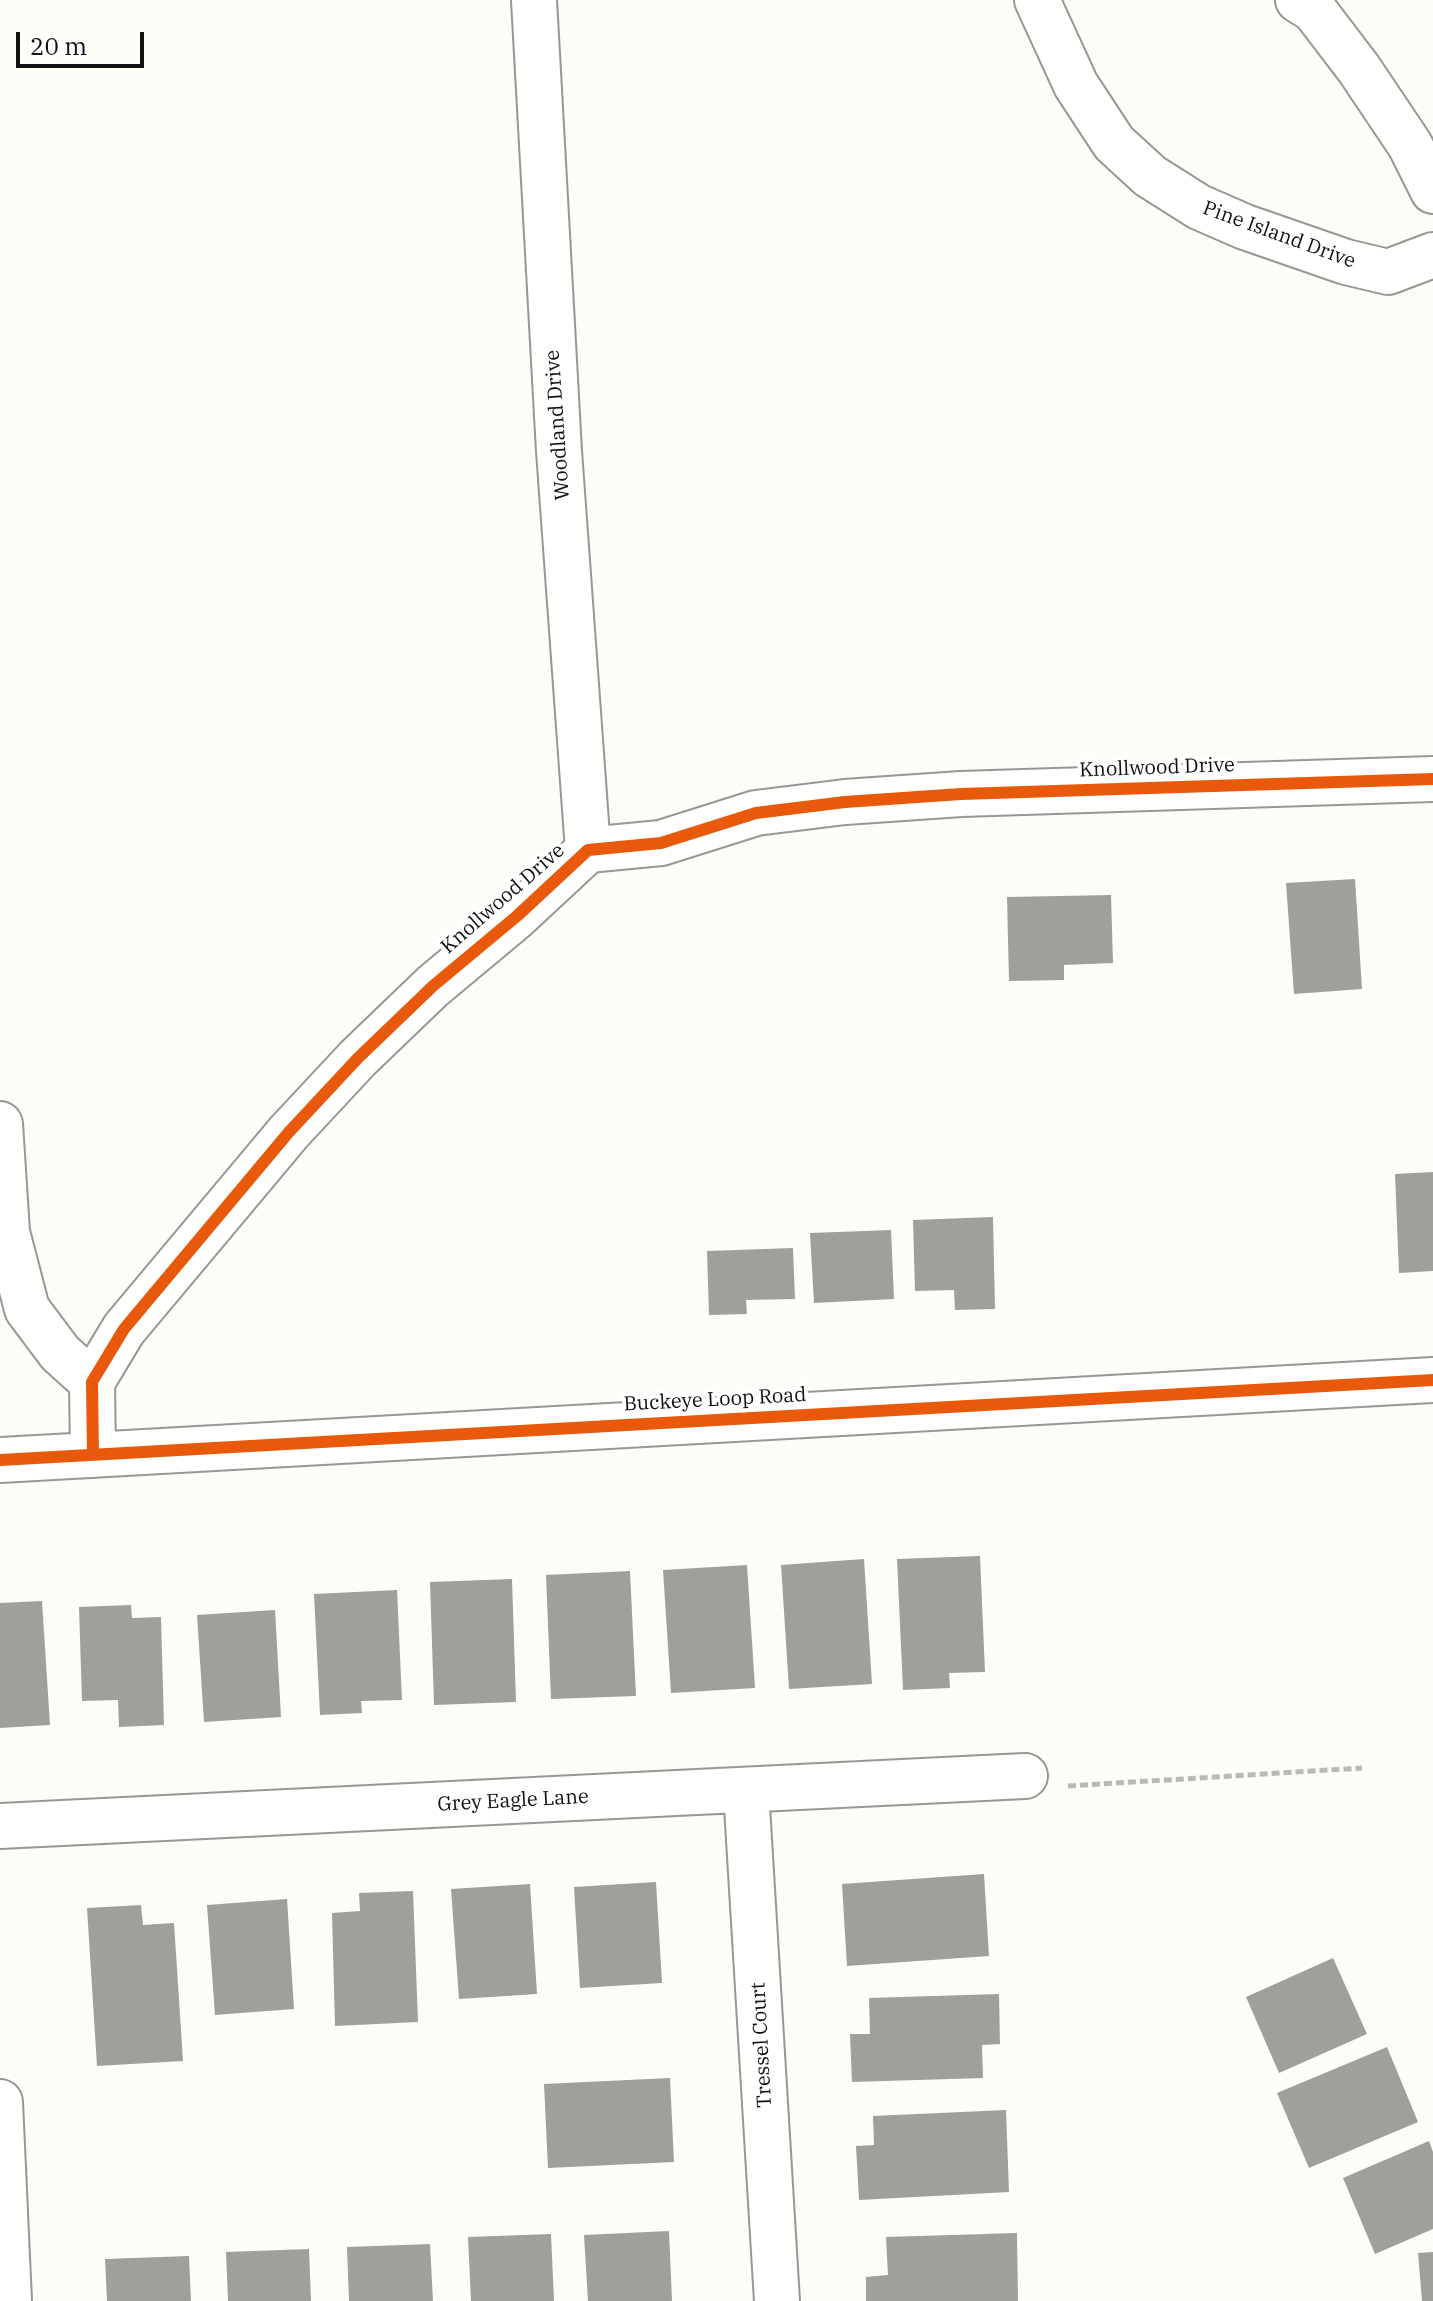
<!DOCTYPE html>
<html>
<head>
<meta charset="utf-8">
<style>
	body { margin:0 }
	#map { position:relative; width:1433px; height:2301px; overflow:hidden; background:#fdfcf7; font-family:"IBM Plex Serif",serif }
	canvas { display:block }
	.scale { position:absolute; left:16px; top:32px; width:128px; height:36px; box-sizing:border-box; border:4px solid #111; border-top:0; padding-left:10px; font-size:24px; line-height:28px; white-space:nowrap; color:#111; -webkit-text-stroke:6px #fff; paint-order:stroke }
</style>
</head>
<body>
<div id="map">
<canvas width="1433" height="2301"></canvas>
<div class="scale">20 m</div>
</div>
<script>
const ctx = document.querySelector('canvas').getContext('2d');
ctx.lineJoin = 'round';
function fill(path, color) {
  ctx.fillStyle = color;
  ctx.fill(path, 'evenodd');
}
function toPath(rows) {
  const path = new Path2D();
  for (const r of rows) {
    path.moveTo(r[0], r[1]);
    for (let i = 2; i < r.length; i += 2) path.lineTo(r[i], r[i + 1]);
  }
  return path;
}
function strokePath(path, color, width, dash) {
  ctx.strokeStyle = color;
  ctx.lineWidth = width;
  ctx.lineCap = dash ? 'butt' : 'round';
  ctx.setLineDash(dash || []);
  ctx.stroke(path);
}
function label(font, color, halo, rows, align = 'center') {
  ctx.font = font + ' "IBM Plex Serif",serif';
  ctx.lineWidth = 8;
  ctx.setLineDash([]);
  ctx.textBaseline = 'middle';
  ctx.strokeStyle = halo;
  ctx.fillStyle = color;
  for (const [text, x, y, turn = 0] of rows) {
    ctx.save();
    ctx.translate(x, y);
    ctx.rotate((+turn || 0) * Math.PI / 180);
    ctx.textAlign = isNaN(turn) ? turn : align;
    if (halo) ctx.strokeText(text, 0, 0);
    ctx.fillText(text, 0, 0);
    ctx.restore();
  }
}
const building = toPath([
	[1355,879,1362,989,1294,994,1286,883],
	[1111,895,1113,963,1064,965,1064,980,1009,981,1007,897],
	[1433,1172,1433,1271,1399,1273,1395,1174],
	[993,1217,995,1309,955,1310,954,1290,915,1291,913,1220],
	[891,1230,894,1299,814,1303,810,1233],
	[793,1248,795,1299,746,1300,747,1314,709,1315,707,1251],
	[980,1556,985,1672,949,1673,950,1688,903,1690,897,1559],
	[864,1559,872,1684,789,1689,781,1565],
	[747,1565,755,1688,671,1693,663,1570],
	[630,1571,636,1696,551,1699,546,1575],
	[512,1579,516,1702,434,1705,430,1582],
	[397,1590,402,1700,361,1701,362,1713,320,1715,314,1594],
	[42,1601,50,1725,0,1728,0,1603],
	[131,1605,132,1618,161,1617,164,1725,119,1727,118,1700,82,1701,79,1607],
	[275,1610,281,1717,204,1722,197,1615],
	[984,1874,989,1956,847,1966,842,1884],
	[656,1882,662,1983,580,1988,574,1887],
	[530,1884,537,1994,459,1999,451,1889],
	[413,1891,418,2022,335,2026,332,1913,360,1911,359,1893],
	[287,1899,294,2009,215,2015,207,1905],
	[141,1905,143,1925,174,1923,183,2061,97,2066,87,1908],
	[1333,1958,1367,2034,1279,2073,1246,1997],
	[999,1994,1000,2044,982,2045,983,2078,852,2082,850,2034,870,2034,869,1998],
	[1387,2047,1418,2122,1309,2168,1277,2093],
	[670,2078,674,2162,548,2168,544,2084],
	[1006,2110,1009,2192,859,2200,856,2146,874,2145,873,2116],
	[1429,2141,1433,2152,1433,2229,1375,2254,1343,2178],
	[669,2231,672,2301,588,2301,584,2235],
	[1017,2233,1018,2301,866,2301,866,2277,888,2275,886,2237],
	[551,2234,554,2301,471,2301,468,2237],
	[430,2244,433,2301,349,2301,347,2247],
	[309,2249,311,2301,228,2301,226,2252],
	[1433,2252,1433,2301,1422,2301,1418,2253],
	[189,2256,191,2301,107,2301,105,2259]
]);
const path = toPath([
	[1068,1786,1362,1768]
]);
const minor = toPath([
	[534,0,559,451,588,850],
	[1037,0,1076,85,1114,143,1150,176,1199,207,1245,227,1346,262,1388,272,1433,255],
	[1298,0,1314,10,1359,69,1410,145,1433,191],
	[0,1124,7,1232,27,1309,60,1353,92,1382],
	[93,1455,92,1382,124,1329,289,1132,358,1058,433,986,517,916,588,850,661,843,756,813,845,802,961,794,1433,779],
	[0,1460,1433,1380],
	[746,1790,777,2301],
	[0,1826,1025,1776],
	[0,2102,9,2301]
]);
const cycleway = toPath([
	[93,1455,92,1382,124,1329,289,1132,358,1058,433,986,517,916,588,850,661,843,756,813,845,802,961,794,1433,779],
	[0,1460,1433,1380]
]);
const streetNames = [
	["Pine Island Drive",1279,235,20],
	["Woodland Drive",558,425,-94],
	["Knollwood Drive",1157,768,-2],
	["Knollwood Drive",503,899,-41],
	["Buckeye Loop Road",715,1400,-3],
	["Grey Eagle Lane",513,1801,-3],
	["Tressel Court",762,2045,-93]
];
fill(building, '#a19f9c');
strokePath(minor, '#979795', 48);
strokePath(path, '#b9b9b8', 5, [8, 4]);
strokePath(minor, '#fffffe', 44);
strokePath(cycleway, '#e8590c', 12);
label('20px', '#111', '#fff', streetNames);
</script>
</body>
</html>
